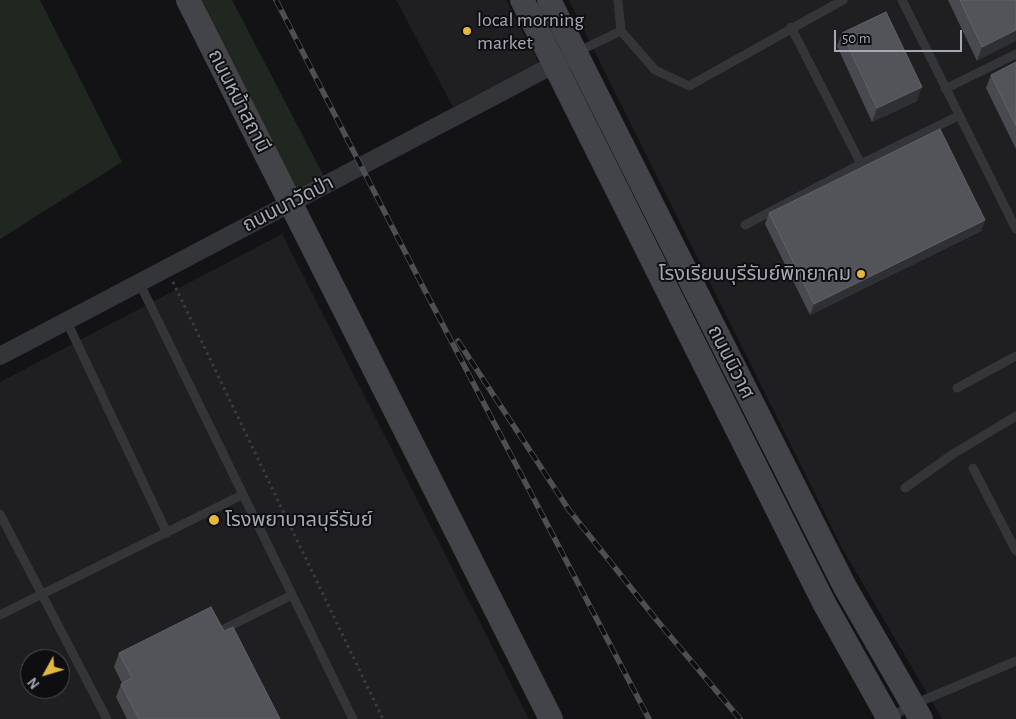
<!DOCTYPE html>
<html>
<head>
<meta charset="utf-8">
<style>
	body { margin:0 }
	#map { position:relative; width:1016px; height:719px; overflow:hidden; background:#131315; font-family:"Alegreya Sans",sans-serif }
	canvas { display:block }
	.north { position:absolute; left:20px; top:649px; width:50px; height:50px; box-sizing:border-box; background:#0e0e10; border:1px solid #4b4c52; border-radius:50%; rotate:231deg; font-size:14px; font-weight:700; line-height:20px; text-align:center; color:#a6a9b4 }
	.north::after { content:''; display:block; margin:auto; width:18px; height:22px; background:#e3b83d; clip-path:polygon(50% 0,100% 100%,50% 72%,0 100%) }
	.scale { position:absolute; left:834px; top:30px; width:128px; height:22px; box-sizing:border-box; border:2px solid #a6a9b4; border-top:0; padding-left:6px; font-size:15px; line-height:18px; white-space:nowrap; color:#a6a9b4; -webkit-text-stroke:4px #0e0e10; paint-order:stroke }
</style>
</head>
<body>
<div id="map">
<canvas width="1016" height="719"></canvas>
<div class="north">N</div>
<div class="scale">50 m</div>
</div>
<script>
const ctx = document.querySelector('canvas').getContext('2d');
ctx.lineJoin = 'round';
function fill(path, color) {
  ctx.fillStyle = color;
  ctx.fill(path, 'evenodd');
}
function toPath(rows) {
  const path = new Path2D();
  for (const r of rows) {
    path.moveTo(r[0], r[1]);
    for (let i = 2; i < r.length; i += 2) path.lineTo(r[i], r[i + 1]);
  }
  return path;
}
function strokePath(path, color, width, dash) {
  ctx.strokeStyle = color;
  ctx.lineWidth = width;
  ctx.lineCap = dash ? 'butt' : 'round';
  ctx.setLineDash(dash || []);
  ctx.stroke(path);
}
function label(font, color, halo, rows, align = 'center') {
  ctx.font = font + ' "Alegreya Sans","Noto Sans Thai",sans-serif';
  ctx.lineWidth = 4;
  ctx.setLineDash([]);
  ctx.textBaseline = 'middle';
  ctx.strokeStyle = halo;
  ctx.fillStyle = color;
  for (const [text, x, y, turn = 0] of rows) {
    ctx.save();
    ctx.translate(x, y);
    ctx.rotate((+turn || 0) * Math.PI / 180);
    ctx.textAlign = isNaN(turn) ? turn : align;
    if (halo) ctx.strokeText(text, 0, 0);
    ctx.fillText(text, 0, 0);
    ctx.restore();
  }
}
const built = toPath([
	[396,0,506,0,539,63,453,107],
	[569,0,1016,0,1016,719,942,719,842,548],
	[282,234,529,719,0,719,0,382],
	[30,659,60,659,60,689,30,689]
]);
const green = toPath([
	[0,0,40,0,122,162,0,239],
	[188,0,232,0,328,184,290,203]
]);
const path = toPath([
	[173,282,383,719]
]);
const lane = toPath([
	[618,0,621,31],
	[902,0,1016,229],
	[791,27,861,164,958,116],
	[577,52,621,31,655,70,689,86,843,0],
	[945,89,1016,54],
	[745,225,861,164],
	[139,282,353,719],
	[67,322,167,533],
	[957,388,1016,356],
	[973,468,1016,551],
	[905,488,953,454,1016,416],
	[0,514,107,719],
	[0,615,242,495],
	[214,634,292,595],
	[889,718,912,705,1016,661]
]);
const street = toPath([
	[0,356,576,53]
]);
const secondary = toPath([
	[188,0,551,719],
	[522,0,824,603,889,719],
	[549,0,845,587,921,719]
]);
const rail = toPath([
	[276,0,422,285,649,719],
	[458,341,569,510,655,618,740,719]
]);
const wall = toPath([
	[948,0,1016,0,977,61],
	[842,33,917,101,872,122,837,46],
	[1016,62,1016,149,986,88,991,75],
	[769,213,985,220,981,231,810,315,765,224],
	[224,631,280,719,127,719,116,697,121,684,122,683,114,667,119,653]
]);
const shadedWall = toPath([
	[1016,30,1016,41,977,61,982,47],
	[922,87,917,101,872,122,877,108],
	[985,220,981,231,810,315,814,304]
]);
const building = toPath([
	[960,0,1016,0,1016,30,982,47,960,0],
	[886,12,922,87,877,108,842,33,886,12],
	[1016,62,1016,126,991,75,1016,62],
	[940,129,985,220,814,304,769,213,940,129],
	[211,607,224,631,233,627,280,719,139,719,121,684,132,678,119,653,211,607]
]);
const markers = [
	[467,31,5,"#e3b83d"],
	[861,274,5,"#e3b83d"],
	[214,520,6,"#e3b83d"]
];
const poiNames = [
	["local morning",477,20],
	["market",477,43],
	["โรงเรียนบุรีรัมย์พิทยาคม",851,274,"right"],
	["โรงพยาบาลบุรีรัมย์",225,520]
];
const streetNames = [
	["ถนนหน้าสถานี",239,101,63],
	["ถนนนาวัดป่า",288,204,-27],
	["ถนนนิวาศ",731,362,63]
];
fill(built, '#1f1f21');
fill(green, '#202721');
strokePath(path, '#3b3c40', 3, [2.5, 4]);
strokePath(lane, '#343539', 9);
strokePath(street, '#343539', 18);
strokePath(secondary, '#434449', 24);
strokePath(rail, '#4e4f54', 5.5);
strokePath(rail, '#0e0e10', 4, [11]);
fill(wall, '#494a50');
fill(shadedWall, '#2f3034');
fill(building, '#53545a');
strokePath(building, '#606268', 1);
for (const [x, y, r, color] of markers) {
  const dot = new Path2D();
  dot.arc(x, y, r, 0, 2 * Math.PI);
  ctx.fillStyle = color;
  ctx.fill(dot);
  strokePath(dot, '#0e0e10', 2);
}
label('20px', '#a6a9b4', '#0e0e10', poiNames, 'left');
label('20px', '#a6a9b4', '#0e0e10', streetNames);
</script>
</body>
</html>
